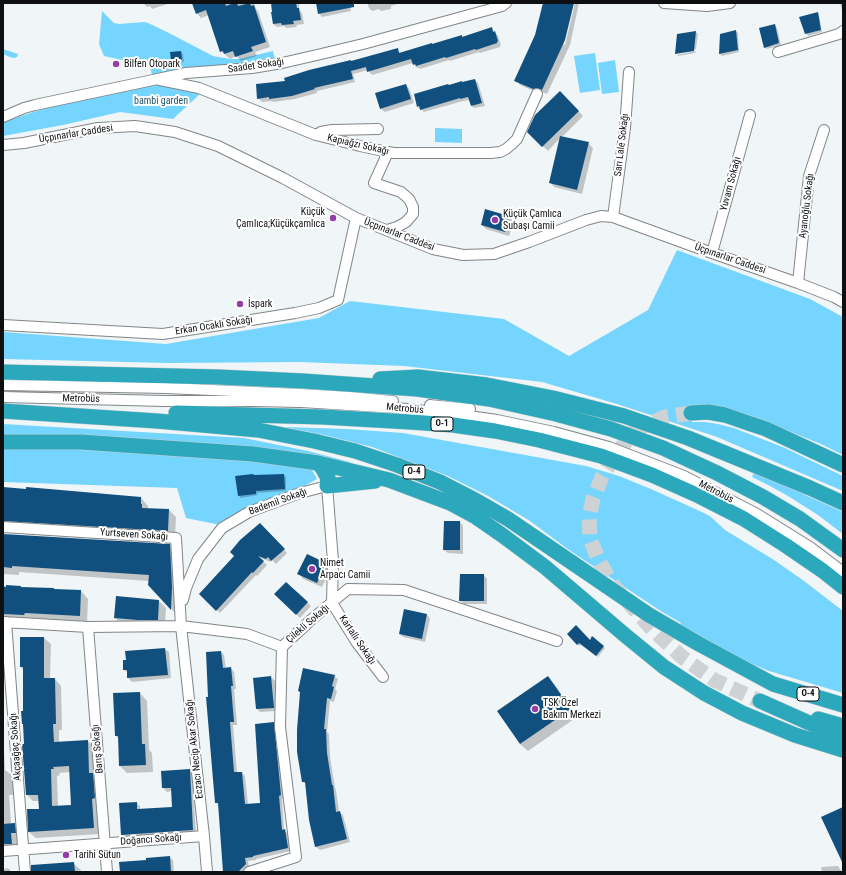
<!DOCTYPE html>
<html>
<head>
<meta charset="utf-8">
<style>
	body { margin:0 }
	#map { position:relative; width:846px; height:875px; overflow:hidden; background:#f0f5f7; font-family:"Roboto Condensed",sans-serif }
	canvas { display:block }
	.frame { position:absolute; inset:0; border:4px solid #0e0f10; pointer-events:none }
</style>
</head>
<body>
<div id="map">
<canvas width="846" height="875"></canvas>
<div class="frame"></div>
</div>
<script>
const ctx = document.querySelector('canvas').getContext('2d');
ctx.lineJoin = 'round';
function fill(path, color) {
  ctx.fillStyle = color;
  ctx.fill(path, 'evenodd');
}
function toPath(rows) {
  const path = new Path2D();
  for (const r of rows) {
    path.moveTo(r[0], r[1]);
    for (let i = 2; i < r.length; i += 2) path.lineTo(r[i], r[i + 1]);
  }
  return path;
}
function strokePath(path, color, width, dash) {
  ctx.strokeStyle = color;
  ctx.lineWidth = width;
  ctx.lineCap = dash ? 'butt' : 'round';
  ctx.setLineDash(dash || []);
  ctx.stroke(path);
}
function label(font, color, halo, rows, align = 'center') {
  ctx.font = font + ' "Roboto Condensed",sans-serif';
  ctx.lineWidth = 4;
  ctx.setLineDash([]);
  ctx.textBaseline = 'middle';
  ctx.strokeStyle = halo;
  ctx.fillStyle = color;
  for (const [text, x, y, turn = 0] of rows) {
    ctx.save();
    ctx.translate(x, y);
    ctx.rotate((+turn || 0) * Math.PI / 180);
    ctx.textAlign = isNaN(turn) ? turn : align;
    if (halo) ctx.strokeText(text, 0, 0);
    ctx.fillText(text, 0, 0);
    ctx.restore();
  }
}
const green = toPath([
	[102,11,114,23,119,24,144,22,148,23,167,32,213,56,230,59,239,59,273,51,275,59,247,64,152,75,150,66,104,56,99,44],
	[3,49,18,54,17,57,14,58,10,57,3,54],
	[595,53,600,90,580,93,574,56],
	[615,60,619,92,602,94,598,63],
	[157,84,201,93,173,119,120,112,63,125,3,136,3,122,58,104],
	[435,128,462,129,462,143,435,142],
	[677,250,810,299,843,317,843,455,821,444,781,428,691,407,692,422,705,422,718,424,734,428,785,448,843,476,843,491,717,437,617,404,542,382,404,366,300,362,168,363,3,359,3,332,166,344,319,318,350,301,504,319,569,356,648,310],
	[3,424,244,438,308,451,350,462,351,466,3,437],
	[284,427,347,429,403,433,586,466,619,476,651,489,704,513,711,517,725,530,774,560,804,581,843,611,843,693,769,671,740,659,680,625,681,623,659,610,569,550,530,521,488,496,448,476,372,447,324,435],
	[3,448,80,448,280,462,312,470,317,479,230,527,186,518,177,488,3,482],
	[754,472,843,512,843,534,818,515,788,496,770,486,752,477]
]);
const shadow = toPath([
	[143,3,171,3,152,9,150,6,147,7],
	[192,3,254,3,256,9,258,11,270,47,255,52,257,56,241,61,236,56,230,59,221,51,209,15,201,18,194,10],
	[281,3,297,3,299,4,299,10,302,13,304,24,296,25,297,27,286,28,284,26,277,27,273,24,272,13],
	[317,3,349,3,351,11,322,17,319,13],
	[367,3,398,3,398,4,391,6,391,9,381,11,379,9,372,11,369,8],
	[544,3,572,3,563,44,565,45,575,3,579,3,570,45,547,94,542,92,538,93,520,85,516,80,536,35],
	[840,3,843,3,843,14],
	[817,14,819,16,822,32,808,36,806,33],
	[775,25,777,28,781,45,767,49,765,47],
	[491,28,498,36,501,45,500,45,500,47,480,53,479,52,450,61,449,60,420,69,419,68,417,68,413,63,372,75,368,70,353,74,355,82,317,91,317,93,295,99,273,102,272,101,262,102,258,98,286,82,351,62,397,49,401,54,462,36,463,37],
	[736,31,738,33,739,52,722,56,720,54,721,35],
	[696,32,698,34,696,49,677,53,677,54,676,54],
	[696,51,695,53,678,56,677,55],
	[181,52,183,54,184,62,174,63,172,61],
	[475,80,478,83,485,106,474,108,472,106,470,100,464,101,463,101,424,112,418,106],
	[406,85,409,88,414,103,385,112,381,109],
	[560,92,583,116,562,137,588,143,593,148,582,194,554,187,550,182,560,138,548,151,528,132],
	[509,217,514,221,509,236,486,229,482,225],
	[283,475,286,477,286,491,257,493,258,495,241,498,239,496,254,476],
	[3,489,141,498,148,506,148,509,169,510,176,517,175,538,5,530,3,535,169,545,177,552,178,616,149,585,149,581,19,572,19,575,3,574],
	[460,522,463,526,463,554,448,553,444,550],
	[260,524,287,553,276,564,272,560,270,562,259,557,267,565,257,576,256,575,220,613,200,594,235,556],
	[307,555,326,564,331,569,322,587,303,579,299,574],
	[484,575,487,579,487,604,464,604,460,600],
	[286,583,311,606,300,618,276,594],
	[3,587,21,587,22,588,81,591,88,599,87,623,3,620],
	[159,601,166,608,165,627,123,625,115,618],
	[405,610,427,615,430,619,425,642,403,637,400,634],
	[568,634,590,641,592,638,605,648,598,657,581,644,579,646],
	[21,638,44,638,51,644,50,679,55,679,61,686,62,730,59,730,59,743,88,741,94,748,100,834,36,838,29,832,40,810,40,801,33,801,27,795,24,725,22,724,24,712,24,670,21,667],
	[70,772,72,806,58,807,57,776,60,775,59,773],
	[165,649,169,652,171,678,132,682,128,678,128,673,124,670],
	[221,652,224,655,226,669,231,668,234,672,236,689,234,689,237,725,233,725,237,773,242,773,245,776,248,805,261,804,273,723,277,727,284,798,282,799,284,830,288,834,291,851,256,859,256,860,248,861,249,867,244,872,224,872,219,805,216,802,209,697],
	[3,654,4,683,3,683],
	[334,676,338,679,335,689,337,691,334,702,330,701,327,732,329,734,330,757,335,788,336,790,339,812,343,815,350,842,320,850,316,847,306,784,303,782,301,693,299,691],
	[271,677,275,681,277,711,260,712,257,709],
	[548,677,555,685,577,717,528,751,520,744],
	[140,693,147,701,149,750,152,753,153,772,127,773,120,766,119,739,116,736],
	[3,748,4,749,5,770,13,776,14,795,9,795,11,824,14,824,21,831,22,839,17,840,18,850,3,851],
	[190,770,193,774,194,790,193,790,196,833,125,839,122,835,120,804,136,803,140,806,140,810,173,808,172,791,167,792,163,788],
	[169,857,173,860,174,872,121,872,147,861],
	[73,863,81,870,81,872,32,872],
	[838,866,842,872,822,872,821,867],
	[8,868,12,872,3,872,3,869]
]);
const building = toPath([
	[192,3,225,3,226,6,234,3,237,3,238,6,250,3,251,6,254,5,266,42,251,47,253,51,235,57,233,51,224,54,223,51,220,52,206,10,196,14],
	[271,3,296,3,297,8,299,8,301,20,293,21,294,24,282,25,281,23,273,24,271,12,272,12],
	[316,3,354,3,354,7,318,14],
	[543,3,574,3,565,40,542,90,537,88,533,89,514,81,535,35],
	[818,12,821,30,805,34,799,17],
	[775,24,779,43,764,48,759,28],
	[492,27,493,32,495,31,498,41,497,42,497,43,476,50,475,49,446,58,445,57,416,66,415,64,413,65,411,59,367,72,366,67,351,71,353,79,314,88,315,89,292,96,269,99,269,97,257,99,256,84,285,81,284,78,309,70,351,60,351,61,398,48,399,53,432,43,432,44,462,35,462,37],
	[736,30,738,50,719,54,720,34],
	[696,31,694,51,675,54,677,34],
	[181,51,182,60,171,61,170,52],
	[475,79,482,103,471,106,468,97,460,99,460,98,420,110,419,106,417,107,414,94,448,84,449,85,462,81,462,82],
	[406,84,411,99,380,109,375,93],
	[560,91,579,111,542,147,527,132,535,115],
	[560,136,589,142,577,190,549,183],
	[485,209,509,216,505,232,481,225],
	[253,474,254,475,284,474,285,489,256,491,256,494,238,496,235,476],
	[3,487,26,489,26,487,141,497,141,504,142,504,142,508,169,509,168,531,3,521],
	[444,521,460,521,460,550,443,550],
	[260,523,285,549,271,561,268,557,266,559,258,556,264,561,253,573,252,572,216,611,199,594,234,556,230,552,240,540],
	[3,534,170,544,172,587,171,610,148,585,149,575,12,566,12,568,3,567],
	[307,554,326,563,317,583,297,574],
	[460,574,484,574,484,601,459,601],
	[286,582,308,602,296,615,274,594],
	[6,585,21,586,21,587,54,588,54,589,81,590,80,616,25,613,24,615,3,614,3,586,6,587],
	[116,596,159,600,158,620,138,620,114,618],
	[404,609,427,614,422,639,399,634],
	[576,625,590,640,592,636,604,646,596,656,579,643,577,645,567,634],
	[20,637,44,637,44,678,55,678,56,724,53,724,54,742,88,740,89,773,93,773,95,798,92,799,94,828,28,832,27,809,39,809,38,795,26,795,22,744,24,744,23,724,22,724,21,711,23,711,23,667,20,667],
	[69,766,71,805,52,806,51,769,54,769,53,767],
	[165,648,168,675,127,678,127,670,123,670,123,660,126,660,125,651],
	[221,651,223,668,231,667,233,686,231,686,234,722,230,722,234,772,242,772,245,804,260,803,255,724,274,722,281,795,279,796,282,830,285,829,288,848,253,856,253,857,245,858,246,864,238,872,223,872,218,803,215,803,206,697,208,697,206,652],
	[303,668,335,675,332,686,334,687,331,699,327,698,324,729,326,729,327,753,332,785,333,785,336,812,340,811,347,839,315,847,309,820,305,782,302,782,297,752,297,730,300,692,298,691],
	[271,676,274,708,256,709,253,678],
	[548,676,571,709,520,744,497,711],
	[140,692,142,744,145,744,146,765,119,766,118,736,115,736,113,693],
	[190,769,193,830,121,835,119,803,137,802,137,809,172,807,171,788,162,788,161,771],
	[843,807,843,864,821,817],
	[15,823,16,833,11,833,12,844,3,844,3,824],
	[170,856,171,872,120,872,119,862,146,860,146,858],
	[74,862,75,872,31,872,31,865]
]);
const highwayTunnel = toPath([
	[691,413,665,417,635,430,614,457,602,477,593,499,589,518,590,539,599,561,612,584,652,629,682,657,714,680,760,701]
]);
const minor = toPath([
	[664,3,707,6,730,3],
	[778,52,839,34,843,31],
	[160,80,199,88,316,135,360,146,388,152,394,153,491,153,500,152,506,149,512,144,517,139,537,94],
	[3,117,24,108,35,105,186,73,252,68,282,63,317,55,363,44,502,6,506,3],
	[316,135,321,132,332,130,378,129],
	[3,145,24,143,98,128,135,126,175,132,218,146,283,178,356,218,433,249,463,255,494,254,529,242,586,220,601,216,613,217,712,253,798,283,834,297,843,302],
	[613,217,625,128,629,72],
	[387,230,397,227,406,222,413,214,413,207,409,199,401,192,374,183,388,152],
	[712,253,750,115],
	[798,283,809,176,824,130],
	[3,325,163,334,295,313,319,308,338,300,356,218],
	[3,385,166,388,301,394,349,397,393,401],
	[3,397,165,401,253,401,301,402,396,408,455,414,497,420,554,432,609,447,684,476,757,514,810,547,843,572],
	[430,405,470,409],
	[3,527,176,538,181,626,204,836,207,872],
	[183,600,186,588,198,559,222,528,249,512,300,493,327,486,333,561,332,603],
	[332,603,357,643,383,677],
	[3,622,88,627,181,626,247,634,282,647],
	[6,622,25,872],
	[88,627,107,872],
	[3,851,204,836],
	[249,872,296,857,280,727,282,647,312,619,348,589,404,590,557,641]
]);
const highway = toPath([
	[3,372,218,377,303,381,417,389,489,399,556,414,611,429,663,448,717,473,763,497,800,519,843,550],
	[380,379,418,377,487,385,553,398,624,416,688,438,810,488,843,503],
	[3,411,157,421,258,430,314,441,355,451,397,465,440,482,475,500,508,519,649,615,699,644,773,684,843,705],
	[176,413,323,417,410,422,453,425,495,431,539,440,601,456,652,475,699,496,744,519,785,545,823,571,843,587],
	[691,413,708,412,725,415,748,423,766,429,843,465],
	[3,442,81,442,253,454,318,463,389,480,450,503,476,517,502,535,545,567,626,636,664,667,704,693,742,713,795,735,843,750],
	[318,463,323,469,328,478,327,486,375,481],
	[760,701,843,738],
	[818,719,843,726]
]);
const markers = [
	[116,64,4,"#943ca8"],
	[333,218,4,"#943ca8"],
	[495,220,4,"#943ca8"],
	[240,304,4,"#943ca8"],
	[312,569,4,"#943ca8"],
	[535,709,4,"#943ca8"],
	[66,855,4,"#943ca8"]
];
const shields = [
	[442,424,22],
	[414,472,22],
	[808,694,22]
];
const shieldNames = [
	["O-1",442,424],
	["O-4",414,472],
	["O-4",808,694]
];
const poiNames = [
	["Bilfen Otopark",124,64],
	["Küçük",325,212,"right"],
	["Çamlıca;Küçükçamlıca",325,224,"right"],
	["Küçük Çamlıca",503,214],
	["Subaşı Camii",503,226],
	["İspark",248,304],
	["Nimet",320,563],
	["Arpacı Camii",320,575],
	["TSK Özel",543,703],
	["Bakım Merkezi",543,715],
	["Tarihi Sütun",74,855]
];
const streetNames = [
	["Saadet Sokağı",256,66,-8],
	["Üçpınarlar Caddesi",76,134,-9],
	["Kapıağzı Sokağı",358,145,13],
	["Sarı Lale Sokağı",622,145,-83],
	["Yuvam Sokağı",731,184,-75],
	["Ayanoğlu Sokağı",807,206,-83],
	["Üçpınarlar Caddesi",399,235,21],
	["Üçpınarlar Caddesi",730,259,19],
	["Erkan Ocaklı Sokağı",214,326,-9],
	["Metrobüs",81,399,1],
	["Metrobüs",405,409,5],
	["Metrobüs",716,492,27],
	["Bademil Sokağı",278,502,-20],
	["Yurtseven Sokağı",134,535,4],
	["Çilekli Sokağı",308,624,-41],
	["Kartallı Sokağı",357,640,56],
	["Akçaağaç Sokağı",16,747,-94],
	["Barış Sokağı",98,749,-95],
	["Eczacı Necip Akar Sokağı",195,749,-96],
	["Doğancı Sokağı",151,840,-4]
];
const parkNames = [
	["bambi garden",161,101]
];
fill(green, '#75d5fe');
fill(shadow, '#0003');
fill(building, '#11507e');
strokePath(highwayTunnel, '#ced2d4', 15, [15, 8]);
strokePath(minor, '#818588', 12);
strokePath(highway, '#cfcfcf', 16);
strokePath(minor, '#fff', 10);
strokePath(highway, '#2ba8bb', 15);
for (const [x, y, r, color] of markers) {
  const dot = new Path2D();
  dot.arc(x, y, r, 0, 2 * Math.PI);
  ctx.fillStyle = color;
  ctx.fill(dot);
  strokePath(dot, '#fff', 1.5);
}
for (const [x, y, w] of shields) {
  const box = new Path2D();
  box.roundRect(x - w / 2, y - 7, w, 14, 3);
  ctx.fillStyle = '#fff';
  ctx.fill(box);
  strokePath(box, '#0e0f10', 1);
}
label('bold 9px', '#0e0f10', null, shieldNames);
label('10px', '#0e0f10', '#fff', poiNames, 'left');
label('10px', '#0e0f10', '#fff', streetNames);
label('10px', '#245468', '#fff', parkNames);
</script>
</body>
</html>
